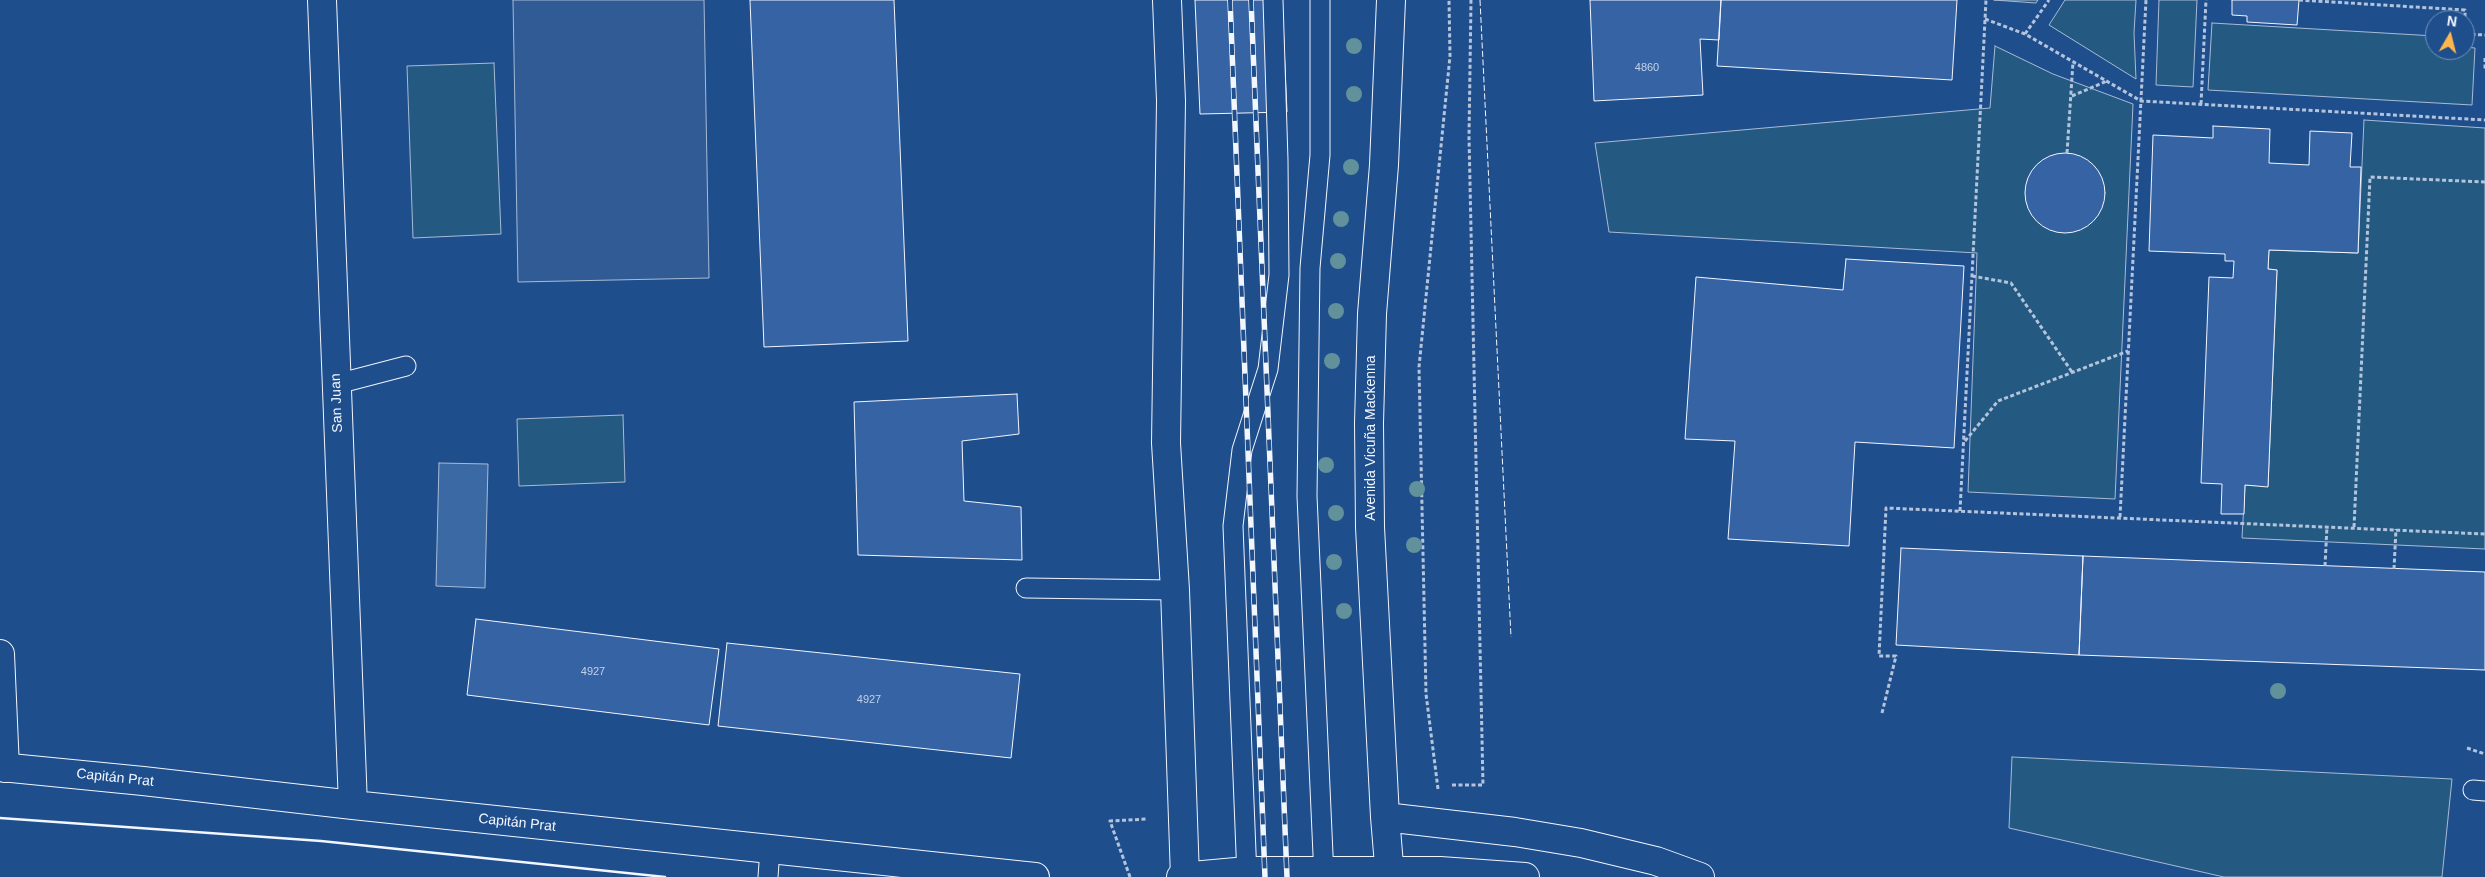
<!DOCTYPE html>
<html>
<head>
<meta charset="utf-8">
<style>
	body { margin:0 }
	#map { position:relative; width:2485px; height:877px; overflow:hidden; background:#1f4e8c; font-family:Helvetica,sans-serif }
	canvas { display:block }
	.north { position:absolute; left:2425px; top:10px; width:50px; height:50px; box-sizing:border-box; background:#1f4e8c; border:1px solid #7391ba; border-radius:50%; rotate:8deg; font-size:14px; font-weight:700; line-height:20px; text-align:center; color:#f2f6ff }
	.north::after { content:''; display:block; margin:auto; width:18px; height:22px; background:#ffb74d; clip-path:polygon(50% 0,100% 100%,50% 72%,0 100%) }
</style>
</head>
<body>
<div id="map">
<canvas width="2485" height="877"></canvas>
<div class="north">N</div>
</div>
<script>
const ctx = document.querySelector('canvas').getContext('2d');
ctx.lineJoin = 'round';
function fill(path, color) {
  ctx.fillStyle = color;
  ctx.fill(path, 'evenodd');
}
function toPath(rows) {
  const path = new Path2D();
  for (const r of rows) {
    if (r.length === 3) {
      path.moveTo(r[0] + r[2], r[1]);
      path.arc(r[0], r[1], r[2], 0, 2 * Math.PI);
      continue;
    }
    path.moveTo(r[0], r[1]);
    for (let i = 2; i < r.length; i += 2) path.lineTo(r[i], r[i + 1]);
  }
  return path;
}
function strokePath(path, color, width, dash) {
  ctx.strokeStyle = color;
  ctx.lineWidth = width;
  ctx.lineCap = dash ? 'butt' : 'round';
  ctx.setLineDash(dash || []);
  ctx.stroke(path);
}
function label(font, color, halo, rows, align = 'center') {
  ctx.font = font + ' Helvetica,sans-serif';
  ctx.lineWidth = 4;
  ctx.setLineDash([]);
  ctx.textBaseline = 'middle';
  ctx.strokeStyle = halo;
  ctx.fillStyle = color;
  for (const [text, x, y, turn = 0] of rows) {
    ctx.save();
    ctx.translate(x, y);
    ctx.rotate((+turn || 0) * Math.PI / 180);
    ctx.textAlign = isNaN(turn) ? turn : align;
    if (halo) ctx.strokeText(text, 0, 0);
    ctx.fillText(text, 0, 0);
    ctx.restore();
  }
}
const green = toPath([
	[1994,0,2038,0,2036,3,1994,0],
	[2065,0,2136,0,2134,33,2136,79,2049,25,2065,0],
	[2159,0,2197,0,2193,87,2156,85,2159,0],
	[2212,23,2435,36,2435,50,2465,50,2465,47,2475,48,2472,105,2208,90,2212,23],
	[1995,46,2053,74,2133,104,2115,499,1968,492,1977,253,1609,232,1595,143,1990,108,1995,46],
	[494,63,501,234,413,238,407,66,494,63],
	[2364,120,2485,128,2485,549,2242,538,2245,485,2268,486,2277,270,2268,269,2269,250,2358,253,2364,120],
	[623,415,625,482,519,486,517,419,623,415],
	[2012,757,2452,779,2442,877,2224,877,2009,828,2012,757]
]);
const parking = toPath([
	[513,0,704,0,709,278,518,282,513,0]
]);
const water = toPath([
	[439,463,488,464,485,588,436,586,439,463]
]);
const building = toPath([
	[750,0,894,0,908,341,764,347,750,0],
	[1195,0,1282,0,1287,112,1200,114,1195,0],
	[1590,0,1721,0,1719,40,1700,39,1703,95,1594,101,1590,0],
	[1721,0,1957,0,1952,80,1717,66,1721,0],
	[2232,0,2299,0,2297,25,2247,22,2247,16,2232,15,2232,0],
	[2213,126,2270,129,2269,163,2309,165,2310,131,2352,133,2350,167,2361,167,2358,253,2269,250,2268,269,2277,270,2268,487,2245,485,2244,514,2221,514,2222,484,2201,483,2209,277,2233,278,2234,261,2225,261,2225,254,2149,251,2153,135,2213,138,2213,126],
	[2065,193,40],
	[1846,259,1964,266,1954,448,1855,442,1849,546,1728,539,1735,441,1685,439,1696,277,1843,290,1846,259],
	[1017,394,1019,434,962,441,964,501,1021,507,1022,560,858,555,854,402,1017,394],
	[1901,548,2083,556,2079,655,1896,645,1901,548],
	[2083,556,2485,572,2485,670,2079,655,2083,556],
	[476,619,719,649,709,725,467,695,476,619],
	[727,643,1020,674,1011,758,718,726,727,643]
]);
const path = toPath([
	[2299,0,2465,10,2465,20],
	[1985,19,2025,34,2141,101,2485,120],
	[2025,34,2049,0],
	[2465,34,2485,35],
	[2485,58,2485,70],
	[2072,96,2107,81],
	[2201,104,2206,0],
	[2067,153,2073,62],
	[1972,276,2011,283,2072,372],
	[1965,441,1998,401,2128,351],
	[1960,511,1986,0],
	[2120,517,2146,0],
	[2354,527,2370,177,2485,182],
	[2325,566,2327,526],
	[2394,569,2396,529],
	[1882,713,1896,656,1879,656,1886,508,2485,534],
	[2467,748,2485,754],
	[1452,785,1483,785,1469,137,1471,0],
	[1438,789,1426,694,1419,367,1450,56,1449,0],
	[1130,877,1110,821,1147,819]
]);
const service = toPath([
	[1320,0,1320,155,1310,268,1307,496,1324,877],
	[337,384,406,366],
	[1026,588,1175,590],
	[2473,790,2485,791],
	[768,877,770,849],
	[1247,877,1233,526,1242,450,1268,369,1279,275,1278,160,1273,0]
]);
const minor = toPath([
	[0,654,5,768]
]);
const tertiary = toPath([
	[322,0,353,805],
	[0,767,143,781,353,805,1035,877],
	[1181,877,1247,871,1440,871,1525,877]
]);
const primary = toPath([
	[1167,0,1171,101,1166,443,1175,590,1185,877],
	[1385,817,1515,832,1581,843,1656,861,1700,877],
	[1390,877,1385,817,1370,527,1369,423,1372,314,1384,165,1391,0]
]);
const rail = toPath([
	[1230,0,1265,877],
	[1251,0,1287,877]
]);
const fence = toPath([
	[1480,0,1511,637]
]);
const wall = toPath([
	[0,818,321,841,665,877]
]);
const trees = [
	[1354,46],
	[1354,94],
	[1351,167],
	[1341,219],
	[1338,261],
	[1336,311],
	[1332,361],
	[1326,465],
	[1417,489],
	[1336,513],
	[1414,545],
	[1334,562],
	[1344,611],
	[2278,691]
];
const numberNames = [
	["4860",1647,68],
	["4927",593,672],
	["4927",869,700]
];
const streetNames = [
	["San Juan",337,403,-92],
	["Avenida Vicuña Mackenna",1371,438,-90],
	["Capitán Prat",115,778,6],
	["Capitán Prat",517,823,6]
];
fill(green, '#245a82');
strokePath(green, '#a8bbd7', 1);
fill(parking, '#305b95');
strokePath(parking, '#a8bbd7', 1);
fill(water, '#3b69a3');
strokePath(water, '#a8bbd7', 1);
fill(building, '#3563a3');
strokePath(building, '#f2f6ff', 1);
strokePath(service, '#f2f6ff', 21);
strokePath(minor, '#f2f6ff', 30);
strokePath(tertiary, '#f2f6ff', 30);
strokePath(primary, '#f2f6ff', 30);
strokePath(path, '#b3c4dc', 3, [4, 2.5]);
strokePath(service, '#1f4e8c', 19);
strokePath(minor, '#1f4e8c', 28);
strokePath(tertiary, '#1f4e8c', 28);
strokePath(primary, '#1f4e8c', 28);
strokePath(rail, '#f2f6ff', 5.5);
strokePath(rail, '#1f4e8c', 4, [11]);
strokePath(fence, '#f2f6ff', 1, [6, 2.5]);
strokePath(wall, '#f2f6ff', 2.5);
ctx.fillStyle = '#61919a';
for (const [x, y] of trees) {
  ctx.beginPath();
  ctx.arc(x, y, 8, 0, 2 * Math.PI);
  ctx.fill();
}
label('11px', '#c3d1e8', null, numberNames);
label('14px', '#f2f6ff', '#1f4e8c', streetNames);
</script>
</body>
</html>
